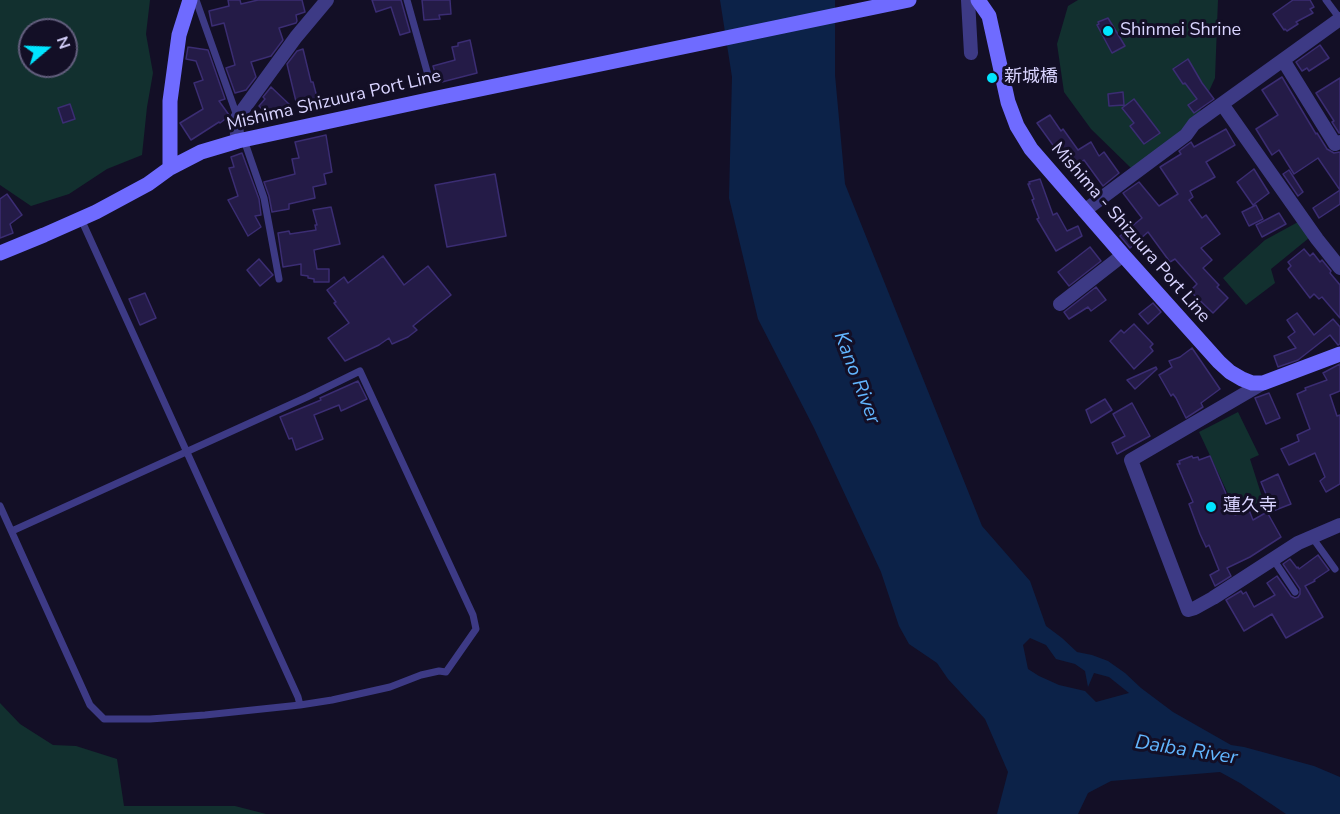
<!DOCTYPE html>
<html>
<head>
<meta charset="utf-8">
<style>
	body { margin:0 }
	#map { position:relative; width:1340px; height:814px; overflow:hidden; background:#130f26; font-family:"Nunito Sans",sans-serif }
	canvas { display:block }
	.north { position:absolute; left:18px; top:18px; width:60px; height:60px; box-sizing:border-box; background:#130f26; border:2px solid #625e7d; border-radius:50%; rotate:71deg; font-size:16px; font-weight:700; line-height:24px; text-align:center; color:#d9d4ff }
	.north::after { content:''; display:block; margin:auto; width:21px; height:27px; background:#00e5ff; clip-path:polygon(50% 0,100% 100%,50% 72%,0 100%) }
</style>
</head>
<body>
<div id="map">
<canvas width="1340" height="814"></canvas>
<div class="north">N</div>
</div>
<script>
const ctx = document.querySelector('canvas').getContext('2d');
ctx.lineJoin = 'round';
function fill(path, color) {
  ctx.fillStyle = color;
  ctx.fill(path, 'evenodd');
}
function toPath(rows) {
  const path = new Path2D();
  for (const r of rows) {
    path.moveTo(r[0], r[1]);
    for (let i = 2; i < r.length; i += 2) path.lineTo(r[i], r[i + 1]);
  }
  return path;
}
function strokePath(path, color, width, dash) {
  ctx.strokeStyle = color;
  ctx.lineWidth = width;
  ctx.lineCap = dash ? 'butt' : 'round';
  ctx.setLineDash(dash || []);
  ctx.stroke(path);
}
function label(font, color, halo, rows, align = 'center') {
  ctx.font = font + ' "Nunito Sans","Noto Sans JP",sans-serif';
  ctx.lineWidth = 6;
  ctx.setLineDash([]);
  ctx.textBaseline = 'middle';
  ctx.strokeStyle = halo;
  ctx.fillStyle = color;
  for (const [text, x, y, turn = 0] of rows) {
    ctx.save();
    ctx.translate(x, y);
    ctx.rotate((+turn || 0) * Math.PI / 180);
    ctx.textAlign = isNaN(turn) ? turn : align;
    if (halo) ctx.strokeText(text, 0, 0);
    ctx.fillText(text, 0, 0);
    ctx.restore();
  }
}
const green = toPath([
	[0,0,150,0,146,34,153,73,147,107,142,155,107,169,69,194,31,206,0,185],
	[30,30,66,30,66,66,30,66],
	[1078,0,1218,0,1215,78,1194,124,1131,168,1091,129,1064,92,1057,44,1068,6],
	[1298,222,1309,238,1271,269,1275,283,1246,305,1223,278,1265,240],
	[1238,412,1259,455,1250,459,1263,500,1237,513,1199,432],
	[0,703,20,724,53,745,76,746,117,759,124,806,235,806,266,814,0,814]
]);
const water = toPath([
	[720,0,835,0,835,75,845,184,982,526,1030,581,1046,626,1062,638,1077,652,1092,655,1108,661,1125,673,1141,688,1173,712,1231,745,1244,747,1314,766,1340,777,1340,814,1286,814,1240,783,1220,772,1111,781,1088,793,1078,814,997,814,1008,772,985,719,948,679,937,663,909,644,899,626,881,572,814,428,758,319,729,198,732,77],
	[1030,638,1046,645,1056,659,1075,664,1085,671,1088,687,1094,673,1109,677,1129,693,1096,702,1085,691,1059,685,1039,676,1028,669,1023,645]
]);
const building = toPath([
	[228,0,240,0,241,4,258,0,302,0,305,12,296,15,297,21,296,23,279,28,283,40,271,56,251,62,256,77,246,90,235,93,226,68,235,65,224,23,212,26,209,11,229,6,228,0],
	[372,0,401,0,410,32,400,35,391,7,376,12,372,0],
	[422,0,450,0,451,14,439,15,440,19,424,20,422,0],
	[1293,0,1310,0,1314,7,1310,9,1313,13,1296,22,1298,24,1287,31,1285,29,1284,30,1273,14,1293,0],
	[1108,18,1125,46,1112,53,1097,25,1099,24,1098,22,1108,18],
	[470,40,477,73,438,83,433,66,455,60,452,47,458,46,458,43,470,40],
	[1320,45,1329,58,1309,71,1307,68,1302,71,1296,62,1320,45],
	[188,47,208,50,224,96,225,99,219,101,229,115,228,117,220,123,219,122,191,140,180,123,203,109,194,83,203,80,196,61,186,59,188,47],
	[303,49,311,82,313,82,320,109,299,114,287,64,297,51,303,49],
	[1188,59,1202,83,1214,99,1194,113,1188,105,1197,99,1185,83,1183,84,1173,69,1188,59],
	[1282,77,1316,134,1317,133,1327,149,1334,153,1340,152,1340,204,1319,218,1313,208,1340,190,1318,158,1294,174,1279,150,1272,155,1256,129,1278,115,1262,90,1282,77],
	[1340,78,1340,133,1339,133,1332,122,1334,121,1316,93,1340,78],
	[271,87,290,105,274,121,259,106,265,99,263,97,271,87],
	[1123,92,1124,105,1109,106,1108,94,1123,92],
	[1134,99,1160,133,1144,144,1130,126,1134,123,1122,108,1134,99],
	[70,104,75,119,63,123,58,108,70,104],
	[1050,115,1061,131,1063,129,1078,150,1091,142,1099,156,1104,152,1119,173,1103,186,1084,160,1071,170,1037,123,1050,115],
	[1226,129,1235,145,1206,162,1215,177,1190,191,1193,197,1189,200,1202,218,1206,215,1220,234,1201,248,1212,260,1203,268,1219,285,1217,287,1228,298,1213,313,1190,291,1197,284,1175,259,1170,262,1148,232,1130,248,1120,236,1142,218,1123,193,1139,182,1159,206,1178,194,1160,167,1181,154,1179,151,1191,142,1194,147,1226,129],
	[326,135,332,172,324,174,326,184,313,187,315,198,289,204,289,209,272,212,269,196,264,182,295,174,292,159,299,158,295,142,326,135],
	[242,153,259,199,261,215,255,216,261,227,248,236,228,200,238,196,229,168,234,167,231,157,242,153],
	[1254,169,1269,193,1253,205,1237,182,1254,169],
	[1289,170,1303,192,1298,196,1283,174,1289,170],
	[495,174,506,236,447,247,435,185,495,174],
	[1040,179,1053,215,1057,213,1067,231,1078,226,1082,236,1056,251,1037,219,1039,218,1032,200,1034,199,1028,184,1030,184,1029,182,1040,179],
	[7,194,22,215,10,224,13,233,0,238,0,199,7,194],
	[1256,205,1263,219,1249,226,1242,212,1256,205],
	[331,207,340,244,314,250,317,269,329,269,329,282,314,282,314,279,308,278,308,276,301,275,301,264,283,267,278,233,289,231,290,234,316,230,315,225,317,225,313,210,331,207],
	[1279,213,1286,224,1262,237,1256,225,1279,213],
	[1090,247,1101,261,1069,286,1058,272,1090,247],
	[1304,249,1310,256,1313,253,1320,262,1322,260,1331,271,1330,273,1340,285,1340,318,1322,297,1319,299,1314,294,1310,298,1288,269,1291,266,1288,262,1304,249],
	[383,256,404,285,428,266,451,295,413,326,417,330,408,337,392,344,389,338,379,345,345,361,328,338,349,323,334,303,336,302,327,290,344,277,348,283,383,256],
	[259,259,273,275,260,286,247,270,259,259],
	[1096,287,1106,300,1091,311,1088,307,1069,319,1064,312,1096,287],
	[145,293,156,318,140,325,129,299,145,293],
	[1153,303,1161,312,1148,324,1139,314,1153,303],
	[1297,313,1314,335,1333,319,1340,327,1340,344,1338,345,1330,335,1298,360,1278,367,1274,356,1296,348,1288,337,1295,332,1287,320,1297,313],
	[1134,324,1153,344,1150,347,1153,351,1134,369,1110,341,1121,330,1124,333,1134,324],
	[1192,348,1220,389,1201,403,1203,407,1186,418,1176,398,1173,394,1171,396,1159,375,1172,367,1169,361,1180,357,1192,348],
	[1340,364,1340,391,1330,395,1337,416,1340,415,1340,484,1326,492,1320,481,1325,477,1315,453,1289,465,1281,449,1299,441,1297,435,1310,429,1297,394,1306,390,1305,388,1327,380,1323,373,1340,364],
	[1156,367,1157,369,1135,389,1127,380,1156,367],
	[358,381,367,399,341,411,339,405,314,415,323,439,296,450,292,438,289,439,280,417,321,400,320,398,358,381],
	[1269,393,1280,418,1266,424,1255,398,1269,393],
	[1105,399,1112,410,1091,423,1086,410,1105,399],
	[1132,403,1150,436,1117,454,1112,443,1125,436,1113,414,1132,403],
	[1192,456,1193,458,1198,457,1199,460,1210,456,1235,515,1249,510,1253,520,1267,512,1281,537,1250,557,1227,568,1231,576,1215,586,1210,575,1219,570,1209,545,1206,547,1200,534,1189,504,1193,502,1177,464,1180,464,1179,461,1192,456],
	[1278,474,1291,504,1273,511,1261,482,1278,474],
	[1318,555,1329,570,1314,580,1315,581,1305,586,1323,617,1286,638,1272,614,1244,631,1226,600,1241,591,1243,594,1246,592,1254,607,1275,595,1267,583,1277,576,1291,596,1295,598,1298,597,1300,594,1300,589,1283,564,1290,559,1297,568,1298,567,1299,569,1318,555]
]);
const service = toPath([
	[196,0,237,116],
	[407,0,430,82],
	[1326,0,1340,19],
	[244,140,264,198,279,279],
	[81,219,298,697,300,705],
	[0,506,90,705,104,719,150,719,205,715,300,705,332,700,390,687,421,675,439,671,446,672,476,629,473,615,360,371,307,397,12,531],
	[1312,537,1335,569],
	[1273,559,1295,592]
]);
const minor = toPath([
	[968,0,971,53],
	[1283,60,1335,144,1340,142],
	[1222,104,1317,239,1340,268],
	[238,141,236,126,237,118,296,37,327,0],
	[1084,211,1186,135,1194,124,1340,19],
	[1060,304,1123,255],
	[1263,383,1131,460,1188,610,1195,608,1213,598,1298,543,1340,525]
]);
const secondary = toPath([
	[978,0,989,16,1008,102,1017,126,1031,149,1123,255,1219,362,1230,372,1242,379,1252,383,1263,383,1340,354],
	[170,168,201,152,238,141,437,98,909,0],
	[0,253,44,235,96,212,148,184,170,168,170,101,179,35,190,0]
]);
const markers = [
	[1108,31,6,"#00e5ff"],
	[992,78,6,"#00e5ff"],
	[1211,507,6,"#00e5ff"]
];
const poiNames = [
	["Shinmei Shrine",1120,31],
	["新城橋",1004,78],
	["蓮久寺",1223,507]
];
const streetNames = [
	["Mishima Shizuura Port Line",334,101,-13],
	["Mishima - Shizuura Port Line",1130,233,49]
];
const waterNames = [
	["Kano River",856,378,69],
	["Daiba River",1186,751,9]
];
fill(green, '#12302f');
fill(water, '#0c2248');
fill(building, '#241b47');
strokePath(building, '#3b2d73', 1.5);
strokePath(service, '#3d3a85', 7);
strokePath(minor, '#3d3a85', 14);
strokePath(secondary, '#6f6bff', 15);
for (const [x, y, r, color] of markers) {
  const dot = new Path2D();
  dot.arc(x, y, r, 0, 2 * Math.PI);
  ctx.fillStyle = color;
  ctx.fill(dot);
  strokePath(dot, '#130f26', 2);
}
label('18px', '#d9d4ff', '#130f26', poiNames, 'left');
label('18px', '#d9d4ff', '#130f26', streetNames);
label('italic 20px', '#62b6ff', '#130f26', waterNames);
</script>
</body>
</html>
